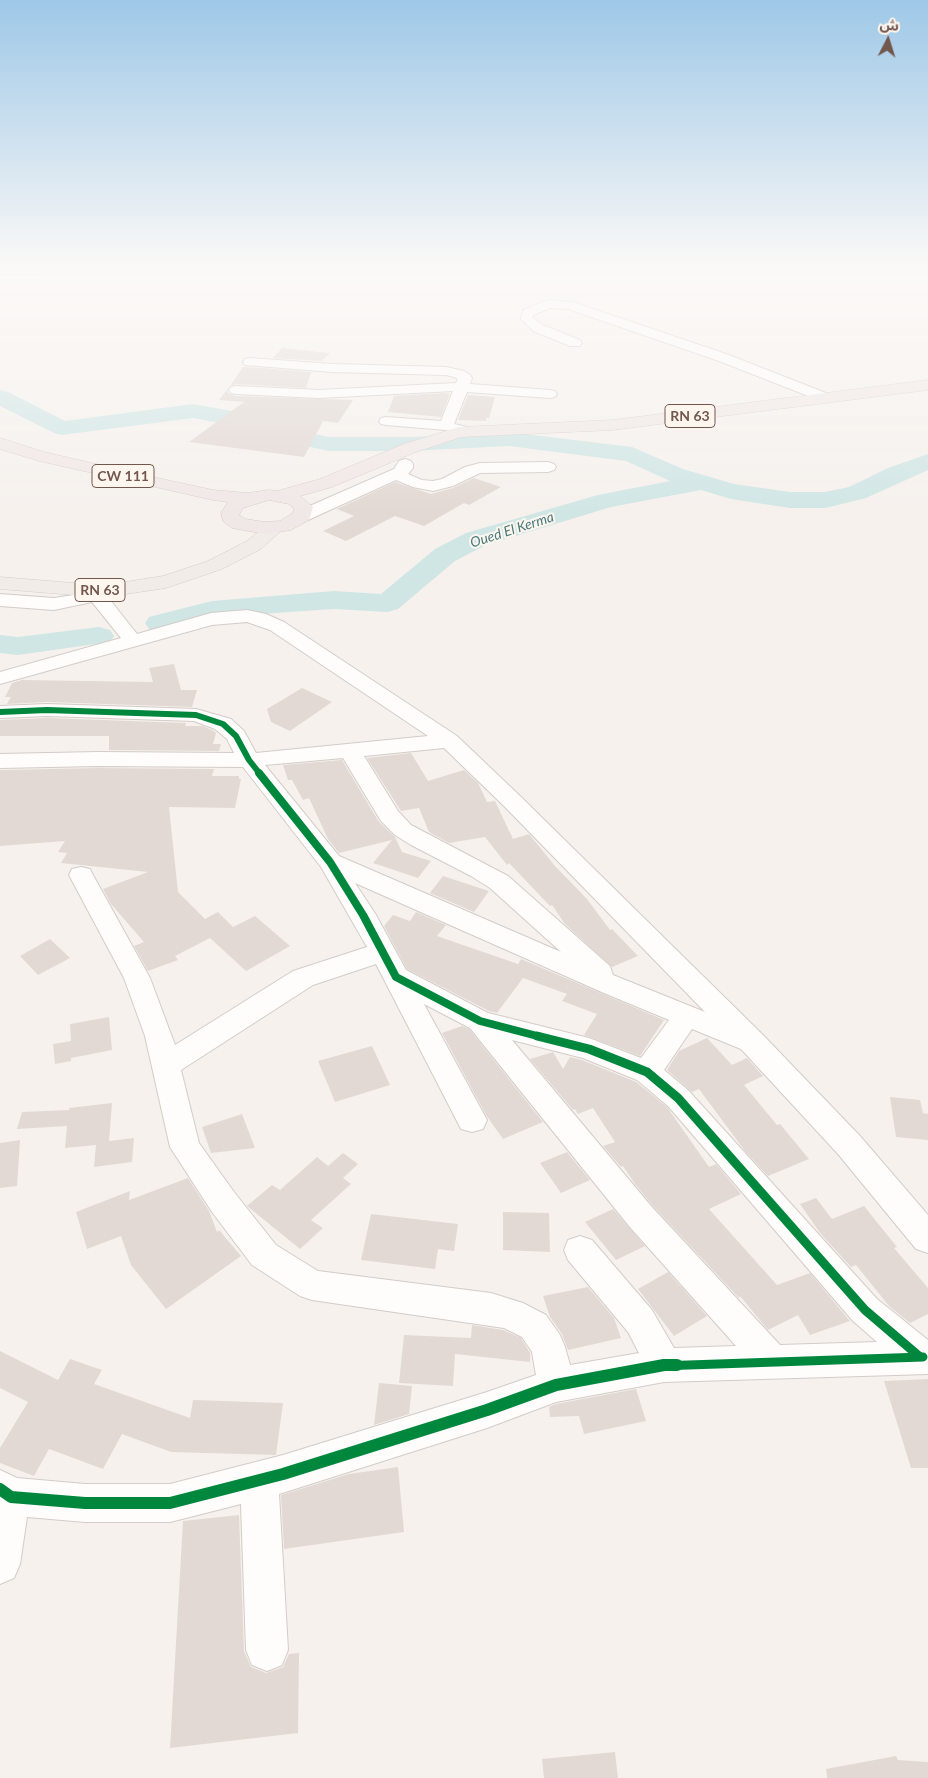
<!DOCTYPE html>
<html>
<head>
<meta charset="utf-8">
<style>
	body { margin:0 }
	#map { position:relative; width:928px; height:1778px; overflow:hidden; background:#f6f1ed; font-family:Lato,"Noto Sans Arabic",sans-serif }
	canvas { display:block }
	.north { position:absolute; left:863px; top:15px; width:50px; height:50px; -webkit-text-stroke:4px #fdf6ef; paint-order:stroke; rotate:5deg; font-size:14px; font-weight:700; line-height:20px; text-align:center; color:#72574f }
	.north::after { content:''; display:block; margin:auto; width:18px; height:22px; background:#72574f; clip-path:polygon(50% 0,100% 100%,50% 72%,0 100%) }
</style>
</head>
<body>
<div id="map">
<canvas width="928" height="1778"></canvas>
<div class="north">ش</div>
</div>
<script>
const ctx = document.querySelector('canvas').getContext('2d');
ctx.lineJoin = 'round';
function toPath(rows) {
  const path = new Path2D();
  for (const r of rows) {
    path.moveTo(r[0], r[1]);
    for (let i = 2; i < r.length; i += 2) path.lineTo(r[i], r[i + 1]);
  }
  return path;
}
function fill(path, color) {
  ctx.fillStyle = color;
  ctx.fill(path, 'evenodd');
}
function strokePath(path, color, width, dash) {
  ctx.strokeStyle = color;
  ctx.lineWidth = width;
  ctx.lineCap = dash ? 'butt' : 'round';
  ctx.setLineDash(dash || []);
  ctx.stroke(path);
}
function label(font, color, halo, rows, align = 'center') {
  ctx.font = font + ' Lato,sans-serif';
  ctx.lineWidth = 4;
  ctx.setLineDash([]);
  ctx.textBaseline = 'middle';
  ctx.strokeStyle = halo;
  ctx.fillStyle = color;
  for (const [text, x, y, turn = 0] of rows) {
    ctx.save();
    ctx.translate(x, y);
    ctx.rotate((+turn || 0) * Math.PI / 180);
    ctx.textAlign = isNaN(turn) ? turn : align;
    if (halo) ctx.strokeText(text, 0, 0);
    ctx.fillText(text, 0, 0);
    ctx.restore();
  }
}
const river = toPath([
	[0,390,8,392,65,421,193,404,243,413,282,427,329,437,411,437,509,432,632,447,683,469,734,484,790,492,825,492,849,487,888,468,928,454,928,470,866,498,825,508,790,508,731,499,701,490,611,507,486,545,455,561,398,609,388,612,334,609,275,613,212,619,160,632,149,629,145,623,149,617,212,601,334,591,381,594,435,549,466,533,598,495,670,481,626,461,509,446,411,451,329,451,268,438,237,426,193,418,62,435,54,433,0,406,0,390],
	[99,627,110,630,114,636,110,642,18,655,0,653,0,635,18,637,99,627]
]);
const building = toPath([
	[282,348,330,353,321,361,273,358],
	[243,367,262,368,311,372,306,388,236,384,230,386],
	[229,387,227,391,229,394,236,396,353,400,338,423,323,421,304,457,189,442,244,402,219,400],
	[445,393,450,394,441,417,388,412,394,396],
	[468,395,495,397,489,418,486,418,486,421,458,420],
	[474,478,501,487,469,505,464,503,424,526,395,516,346,541,323,531,354,516,337,509,395,482,431,494,453,488],
	[174,664,181,690,197,690,192,707,47,702,7,704,11,697,5,697,12,683,22,680,153,682,149,668],
	[302,688,332,702,290,731,271,722,267,709],
	[47,718,186,723,185,726,203,726,214,731,216,733,213,744,221,744,219,751,109,750,109,736,0,736,0,720],
	[411,753,428,781,464,770,478,783,487,802,495,801,513,839,529,834,555,866,587,899,610,930,612,929,638,956,612,967,565,924,552,905,550,906,509,863,507,865,485,837,449,843,429,832,419,808,401,811,367,758],
	[342,760,379,822,395,837,402,852,431,861,418,878,373,863,392,840,339,853,328,839,309,798,303,800,292,780,288,780,283,765],
	[98,768,214,769,212,776,239,776,239,779,241,779,235,808,169,807,178,892,205,919,218,912,233,927,255,916,290,946,246,971,210,938,175,956,178,960,148,971,134,946,144,942,111,904,103,889,148,872,61,863,67,853,58,852,65,841,0,846,0,770],
	[443,876,489,891,474,912,430,893],
	[416,912,446,925,437,936,518,964,521,959,664,1020,640,1056,584,1035,597,1014,562,1001,567,994,523,978,497,1013,489,1011,407,969,384,926,393,915,410,921],
	[50,939,70,958,38,975,20,956],
	[109,1017,112,1050,71,1058,71,1061,55,1064,53,1044,71,1041,70,1024],
	[462,1026,469,1029,543,1122,503,1139,486,1115,442,1033],
	[707,1038,732,1065,747,1058,763,1076,744,1085,777,1125,780,1124,809,1159,768,1176,745,1151,699,1089,692,1092,667,1070,679,1051],
	[372,1046,390,1085,335,1102,318,1061],
	[553,1052,563,1069,570,1057,582,1060,636,1082,667,1107,709,1167,716,1164,741,1194,709,1209,777,1285,810,1273,850,1321,810,1335,798,1315,768,1330,740,1296,739,1298,652,1205,635,1184,623,1166,621,1167,603,1146,615,1142,593,1108,578,1114,575,1109,573,1110,530,1059],
	[890,1097,920,1100,923,1113,928,1114,928,1140,896,1137],
	[112,1103,109,1141,134,1138,132,1162,94,1167,96,1145,65,1148,67,1126,17,1129,22,1112,69,1110,69,1108],
	[242,1114,255,1148,211,1153,202,1127],
	[20,1140,17,1186,0,1188,0,1143],
	[567,1152,590,1180,561,1193,540,1163],
	[343,1153,358,1164,343,1178,351,1184,311,1220,323,1228,300,1249,247,1206,272,1185,280,1190,317,1157,328,1166],
	[188,1178,209,1211,217,1232,219,1230,241,1256,166,1309,131,1265,121,1236,87,1249,76,1212,130,1191,129,1200],
	[816,1198,832,1219,864,1206,897,1247,894,1248,928,1288,928,1314,910,1323,889,1306,856,1265,851,1267,820,1233,800,1204],
	[613,1209,645,1246,616,1260,585,1222],
	[503,1212,549,1213,550,1252,503,1250],
	[371,1214,458,1224,454,1251,438,1249,435,1269,361,1260],
	[668,1272,707,1316,674,1336,638,1289],
	[588,1287,614,1318,621,1338,568,1350,562,1334,550,1317,543,1296],
	[472,1325,503,1330,521,1338,530,1353,530,1362,455,1354,453,1386,399,1383,404,1335,471,1338],
	[0,1351,58,1380,70,1359,102,1370,94,1384,190,1418,193,1400,283,1403,276,1455,171,1452,122,1434,103,1469,49,1449,34,1476,0,1463,0,1448,28,1402,0,1388],
	[928,1379,928,1468,911,1468,884,1381],
	[379,1383,412,1386,409,1414,374,1425],
	[636,1389,646,1421,584,1434,579,1416,550,1417,549,1407,556,1404],
	[398,1467,404,1532,284,1549,281,1495,349,1474],
	[239,1515,244,1651,251,1667,266,1673,283,1667,289,1654,299,1653,298,1733,170,1748,183,1521],
	[615,1752,618,1778,544,1778,542,1759],
	[896,1756,898,1760,928,1762,928,1778,827,1778,826,1769]
]);
const minor = toPath([
	[54,265,75,265,73,267,43,274,0,274,0,268,43,268,54,265],
	[920,265,928,265,928,268,922,267,920,265],
	[548,300,573,302,729,355,831,395,833,398,831,401,826,402,821,401,719,361,568,309,550,308,533,315,533,318,543,325,580,340,582,343,580,346,570,346,533,331,521,319,523,310,548,300],
	[250,358,332,364,446,367,464,371,470,375,472,378,470,384,550,390,555,391,557,394,555,397,550,398,467,392,454,424,467,427,469,430,467,433,462,434,446,430,386,425,381,424,379,421,381,418,386,417,441,421,453,391,319,398,236,394,231,393,229,390,231,387,236,386,319,390,456,383,458,379,454,377,446,375,332,372,245,365,243,362,245,359,250,358],
	[405,459,411,461,413,464,413,468,408,474,422,480,433,481,442,479,465,467,480,463,548,462,554,464,556,467,554,470,548,472,480,473,453,486,433,491,413,487,396,480,308,520,302,521,296,520,294,516,296,512,394,469,399,461,405,459],
	[86,584,103,591,137,634,211,613,247,610,266,614,284,622,457,736,520,796,763,1035,860,1136,928,1215,928,1253,916,1249,838,1154,741,1049,692,1029,664,1070,688,1090,877,1299,928,1340,928,1374,664,1382,556,1402,487,1428,279,1494,288,1650,282,1665,267,1671,252,1665,246,1650,241,1504,170,1522,85,1522,27,1517,20,1564,14,1578,0,1584,0,1470,17,1478,85,1484,170,1484,283,1455,487,1392,536,1375,532,1352,522,1337,504,1328,312,1300,300,1296,252,1265,212,1212,170,1147,145,1036,124,978,69,875,72,869,81,867,90,869,93,875,150,978,175,1045,293,971,367,947,321,867,243,767,98,766,0,768,0,754,98,752,234,753,227,739,215,729,194,721,47,716,0,718,0,706,47,704,196,709,231,719,244,731,256,753,428,736,270,630,247,622,212,625,0,684,0,672,121,638,92,602,54,610,0,606,0,594,54,598,80,594,77,590,79,586,86,584],
	[444,748,504,806,705,1012,613,975,610,966,508,876,411,825,398,811,364,756,444,748],
	[343,758,381,821,395,835,411,845,471,876,490,888,561,952,339,856,265,765,343,758],
	[355,883,604,993,669,1020,641,1058,589,1038,488,1013,406,970,376,915,355,883],
	[376,964,461,1129,472,1132,483,1129,487,1120,424,1004,470,1028,629,1226,736,1346,674,1348,652,1310,592,1240,580,1236,568,1240,564,1250,568,1260,628,1332,639,1353,570,1365,565,1347,560,1335,546,1315,523,1303,491,1293,318,1271,276,1245,234,1192,199,1143,181,1070,313,985,376,964],
	[512,1040,583,1058,637,1080,668,1106,853,1321,877,1342,780,1345,651,1206,512,1040]
]);
const major = toPath([
	[275,522,282,524,284,528,261,549,222,569,166,588,119,595,86,596,0,589,0,577,86,584,119,583,163,576,208,561,247,541,268,524,275,522]
]);
const highway = toPath([
	[928,380,928,390,613,430,461,437,416,452,332,487,300,496,313,507,309,520,291,530,265,534,232,528,223,521,221,513,228,502,213,500,39,461,0,449,0,438,44,452,139,474,213,490,247,493,269,490,277,491,320,479,404,444,459,427,613,420,928,380],
	[269,500,289,504,294,509,293,513,280,521,265,522,245,519,239,515,243,508,269,500]
]);
const cyclewayFar3 = toPath([
	[0,712,47,710,196,715,223,724,236,736,249,760,260,774]
]);
const cyclewayFar2 = toPath([
	[259,773,330,862,363,915,396,977,480,1021,541,1037]
]);
const cyclewayFar1 = toPath([
	[537,1036,589,1049,647,1072,678,1098,865,1310,920,1357],
	[659,1366,923,1357]
]);
const cycleway = toPath([
	[0,1489,11,1497,85,1503,170,1503,283,1474,487,1410,556,1385,664,1365,677,1365]
]);
const shields = [
	[690,416,50],
	[123,476,62],
	[100,590,50]
];
const shieldNames = [
	["RN 63",690,416],
	["CW 111",123,476],
	["RN 63",100,590]
];
const farWaternames = [
	["Oued El Kerma",512,530,-18]
];
fill(river, '#d0e6e5');
fill(building, '#e2d9d4');
strokePath(minor, '#d3ccc8', 2);
strokePath(major, '#d5ccc8', 1);
strokePath(highway, '#d5ccc8', 1);
fill(minor, '#fefdfc');
fill(major, '#f1ece7');
fill(highway, '#f0e8e6');
strokePath(cyclewayFar3, '#00873e', 6);
strokePath(cyclewayFar2, '#00873e', 8);
strokePath(cyclewayFar1, '#00873e', 9);
strokePath(cycleway, '#00873e', 12);
const sky = ctx.createLinearGradient(0, 0, 0, 514);
sky.addColorStop(0, '#9ec8e7');
sky.addColorStop(0.52, '#fbf9f7');
sky.addColorStop(1, '#fbf9f700');
ctx.fillStyle = sky;
ctx.fillRect(0, 0, 928, 514);
for (const [x, y, w] of shields) {
  const box = new Path2D();
  box.roundRect(x - w / 2, y - 11.5, w, 23, 4);
  ctx.fillStyle = '#fdf6ef';
  ctx.fill(box);
  strokePath(box, '#72574f', 1);
}
label('bold 14px', '#72574f', null, shieldNames);
label('italic 14px', '#487a7b', '#fdf6ef', farWaternames);
</script>
</body>
</html>
